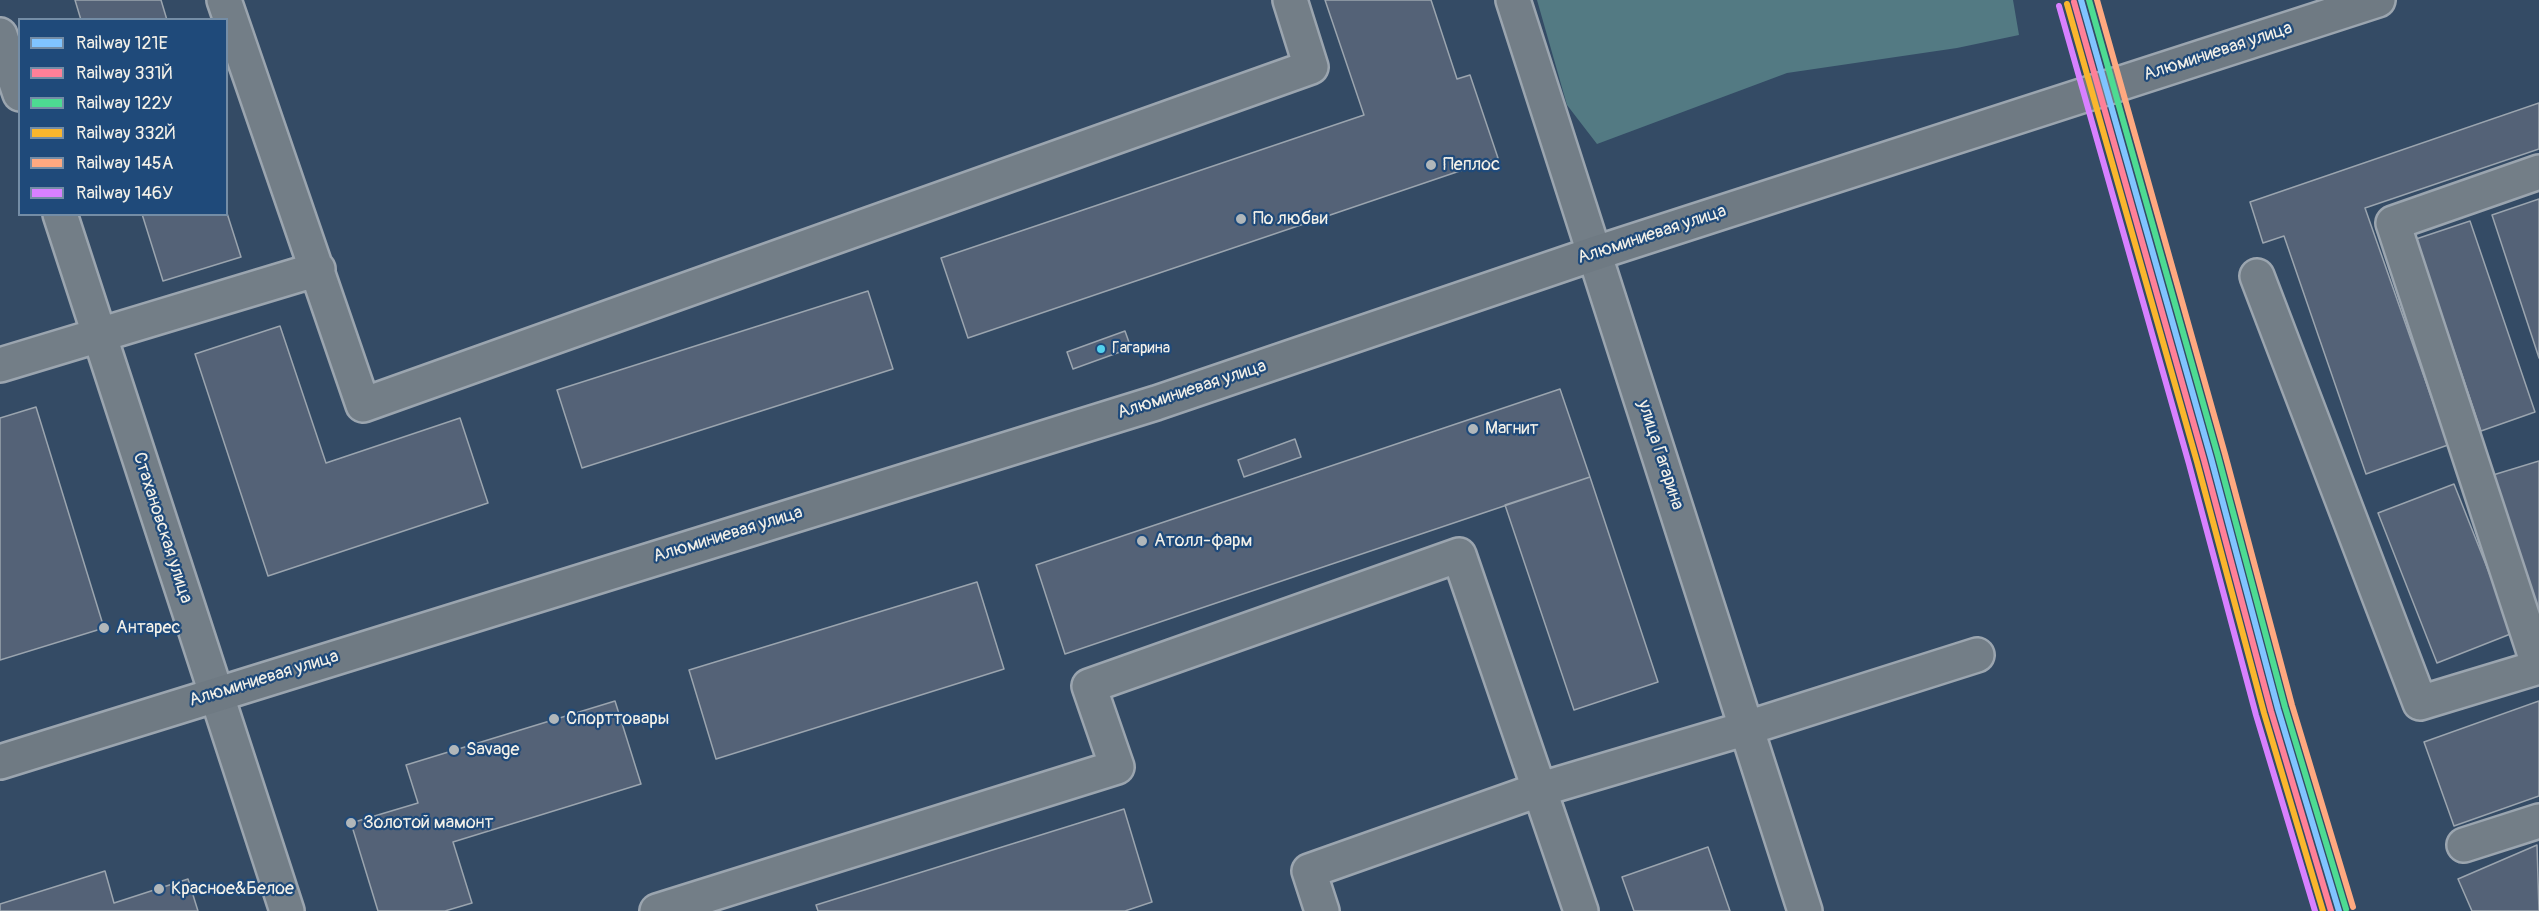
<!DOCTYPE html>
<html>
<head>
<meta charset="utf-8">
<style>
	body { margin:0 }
	#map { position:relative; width:2539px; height:911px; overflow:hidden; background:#344b65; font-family:Pangolin,sans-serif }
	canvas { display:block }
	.legend { position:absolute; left:18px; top:18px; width:210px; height:198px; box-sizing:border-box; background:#1f4a7a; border:2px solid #748da6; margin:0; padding:8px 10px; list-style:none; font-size:18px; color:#f4f1e8 }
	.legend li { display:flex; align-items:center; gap:12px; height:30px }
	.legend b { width:30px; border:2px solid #748da6 }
</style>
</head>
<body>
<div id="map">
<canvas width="2539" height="911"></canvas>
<ul class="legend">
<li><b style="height:8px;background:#80c4ff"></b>Railway 121Е</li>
<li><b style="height:8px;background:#ff8098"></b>Railway 331Й</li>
<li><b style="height:8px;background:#4ddb92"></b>Railway 122У</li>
<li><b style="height:8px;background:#fab62d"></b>Railway 332Й</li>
<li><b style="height:8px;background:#ffa980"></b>Railway 145А</li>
<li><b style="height:8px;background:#d880ff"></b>Railway 146У</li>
</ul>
</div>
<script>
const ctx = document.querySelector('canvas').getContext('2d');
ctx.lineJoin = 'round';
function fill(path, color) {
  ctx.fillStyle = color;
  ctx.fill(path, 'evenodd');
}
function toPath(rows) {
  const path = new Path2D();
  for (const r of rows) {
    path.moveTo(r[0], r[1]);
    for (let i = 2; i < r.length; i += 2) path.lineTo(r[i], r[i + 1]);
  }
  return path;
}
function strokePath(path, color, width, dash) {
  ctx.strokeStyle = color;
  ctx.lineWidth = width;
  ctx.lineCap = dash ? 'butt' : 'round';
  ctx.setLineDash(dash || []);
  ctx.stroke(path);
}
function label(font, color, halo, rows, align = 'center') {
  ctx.font = font + ' Pangolin,sans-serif';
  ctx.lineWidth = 4.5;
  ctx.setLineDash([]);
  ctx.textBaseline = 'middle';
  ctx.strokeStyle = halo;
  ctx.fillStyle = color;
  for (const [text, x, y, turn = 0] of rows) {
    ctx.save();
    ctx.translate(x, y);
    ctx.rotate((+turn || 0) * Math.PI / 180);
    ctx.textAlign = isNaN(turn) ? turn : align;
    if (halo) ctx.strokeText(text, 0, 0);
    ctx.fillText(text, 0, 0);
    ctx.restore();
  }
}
const green = toPath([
	[1537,0,2013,0,2019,35,1957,48,1787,73,1597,144,1567,105]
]);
const building = toPath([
	[75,0,161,0,167,20,81,20,75,0],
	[1325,0,1431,0,1457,79,1470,75,1498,158,968,338,941,258,1364,115,1325,0],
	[2539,103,2539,149,2365,208,2448,445,2366,474,2284,236,2263,243,2250,202,2539,103],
	[2539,199,2539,358,2492,215,2539,199],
	[226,210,241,257,163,281,142,214,226,214,226,210],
	[2470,221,2535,412,2481,431,2416,239,2470,221],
	[868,291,893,369,582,468,557,390,868,291],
	[280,326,326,463,460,418,488,503,268,576,195,354,280,326],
	[1125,331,1131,348,1073,369,1067,352,1125,331],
	[1560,389,1590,477,1065,654,1036,565,1560,389],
	[36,407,104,628,0,660,0,418,36,407],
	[1295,439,1301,457,1244,477,1238,460,1295,439],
	[2539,461,2539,619,2493,475,2539,461],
	[1590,477,1658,682,1574,710,1505,505,1590,477],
	[2454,484,2513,633,2437,663,2378,513,2454,484],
	[977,582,1004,669,716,759,689,670,977,582],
	[615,701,641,784,453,842,472,903,445,911,378,911,351,823,418,803,406,765,615,701],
	[2539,701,2539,796,2454,826,2424,742,2539,701],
	[1124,809,1152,902,1125,911,818,911,816,905,1124,809],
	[2537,845,2539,911,2472,911,2458,879,2537,845],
	[1708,847,1730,911,1634,911,1622,877,1708,847],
	[105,871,114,903,188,879,198,911,0,911,0,904,105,871]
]);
const minor = toPath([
	[224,0,363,405,1311,67,1290,0],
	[1513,0,1805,911],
	[0,35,20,94],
	[60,214,287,911],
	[2257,276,2420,703,2539,667],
	[0,365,318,269],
	[2539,667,2393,223,2539,172],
	[2464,845,2539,821],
	[657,911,1117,767,1089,686,1459,555,1581,911],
	[1322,911,1309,871,1538,790,1747,728,1977,655]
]);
const major = toPath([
	[0,762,1156,403,1596,253,2378,0]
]);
const rail1 = toPath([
	[2081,0,2211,458,2278,709,2339,911]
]);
const rail2 = toPath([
	[2074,2,2204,460,2271,711,2331,911]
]);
const rail3 = toPath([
	[2089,0,2218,456,2285,707,2346,909]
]);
const rail4 = toPath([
	[2067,4,2197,462,2264,713,2323,911]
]);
const rail5 = toPath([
	[2097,0,2225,454,2292,705,2353,907]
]);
const rail6 = toPath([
	[2059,6,2189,464,2256,715,2315,911]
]);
const markers = [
	[1431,165,6,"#b1b7ba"],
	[1241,219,6,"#b1b7ba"],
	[1101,349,5,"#53d2ee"],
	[1473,429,6,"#b1b7ba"],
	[1142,541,6,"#b1b7ba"],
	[104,628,6,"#b1b7ba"],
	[554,719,6,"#b1b7ba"],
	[454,750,6,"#b1b7ba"],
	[351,823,6,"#b1b7ba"],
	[159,889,6,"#b1b7ba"]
];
const busNames = [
	["Гагарина",1112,349]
];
const streetNames = [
	["Алюминиевая улица",2218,52,-18],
	["Алюминиевая улица",1652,235,-18],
	["Алюминиевая улица",1192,390,-18],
	["улица Гагарина",1660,455,72],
	["Стахановская улица",162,528,72],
	["Алюминиевая улица",728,535,-17],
	["Алюминиевая улица",264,679,-17]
];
const poiNames = [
	["Пеплос",1443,165],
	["По любви",1253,219],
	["Магнит",1485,429],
	["Атолл-фарм",1154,541],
	["Антарес",116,628],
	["Спорттовары",566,719],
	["Savage",466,750],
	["Золотой мамонт",363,823],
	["Красное&Белое",171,889]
];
fill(green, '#537a83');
fill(building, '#546277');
strokePath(building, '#9ba5af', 1.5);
strokePath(minor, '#9ba5af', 38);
strokePath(major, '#9ba5af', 38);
strokePath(minor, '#737e87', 33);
strokePath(major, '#6f7a83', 33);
strokePath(rail1, '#80c4ff', 6);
strokePath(rail2, '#ff8098', 6);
strokePath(rail3, '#4ddb92', 6);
strokePath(rail4, '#fab62d', 6);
strokePath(rail5, '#ffa980', 6);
strokePath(rail6, '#d880ff', 6);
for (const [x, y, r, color] of markers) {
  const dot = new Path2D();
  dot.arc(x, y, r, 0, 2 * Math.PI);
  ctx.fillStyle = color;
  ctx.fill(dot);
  strokePath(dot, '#1f4a7a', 2);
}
label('16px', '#f4f1e8', '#1f4a7a', busNames, 'left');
label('18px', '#f4f1e8', '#1f4a7a', streetNames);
label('18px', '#f4f1e8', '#1f4a7a', poiNames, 'left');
</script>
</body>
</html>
